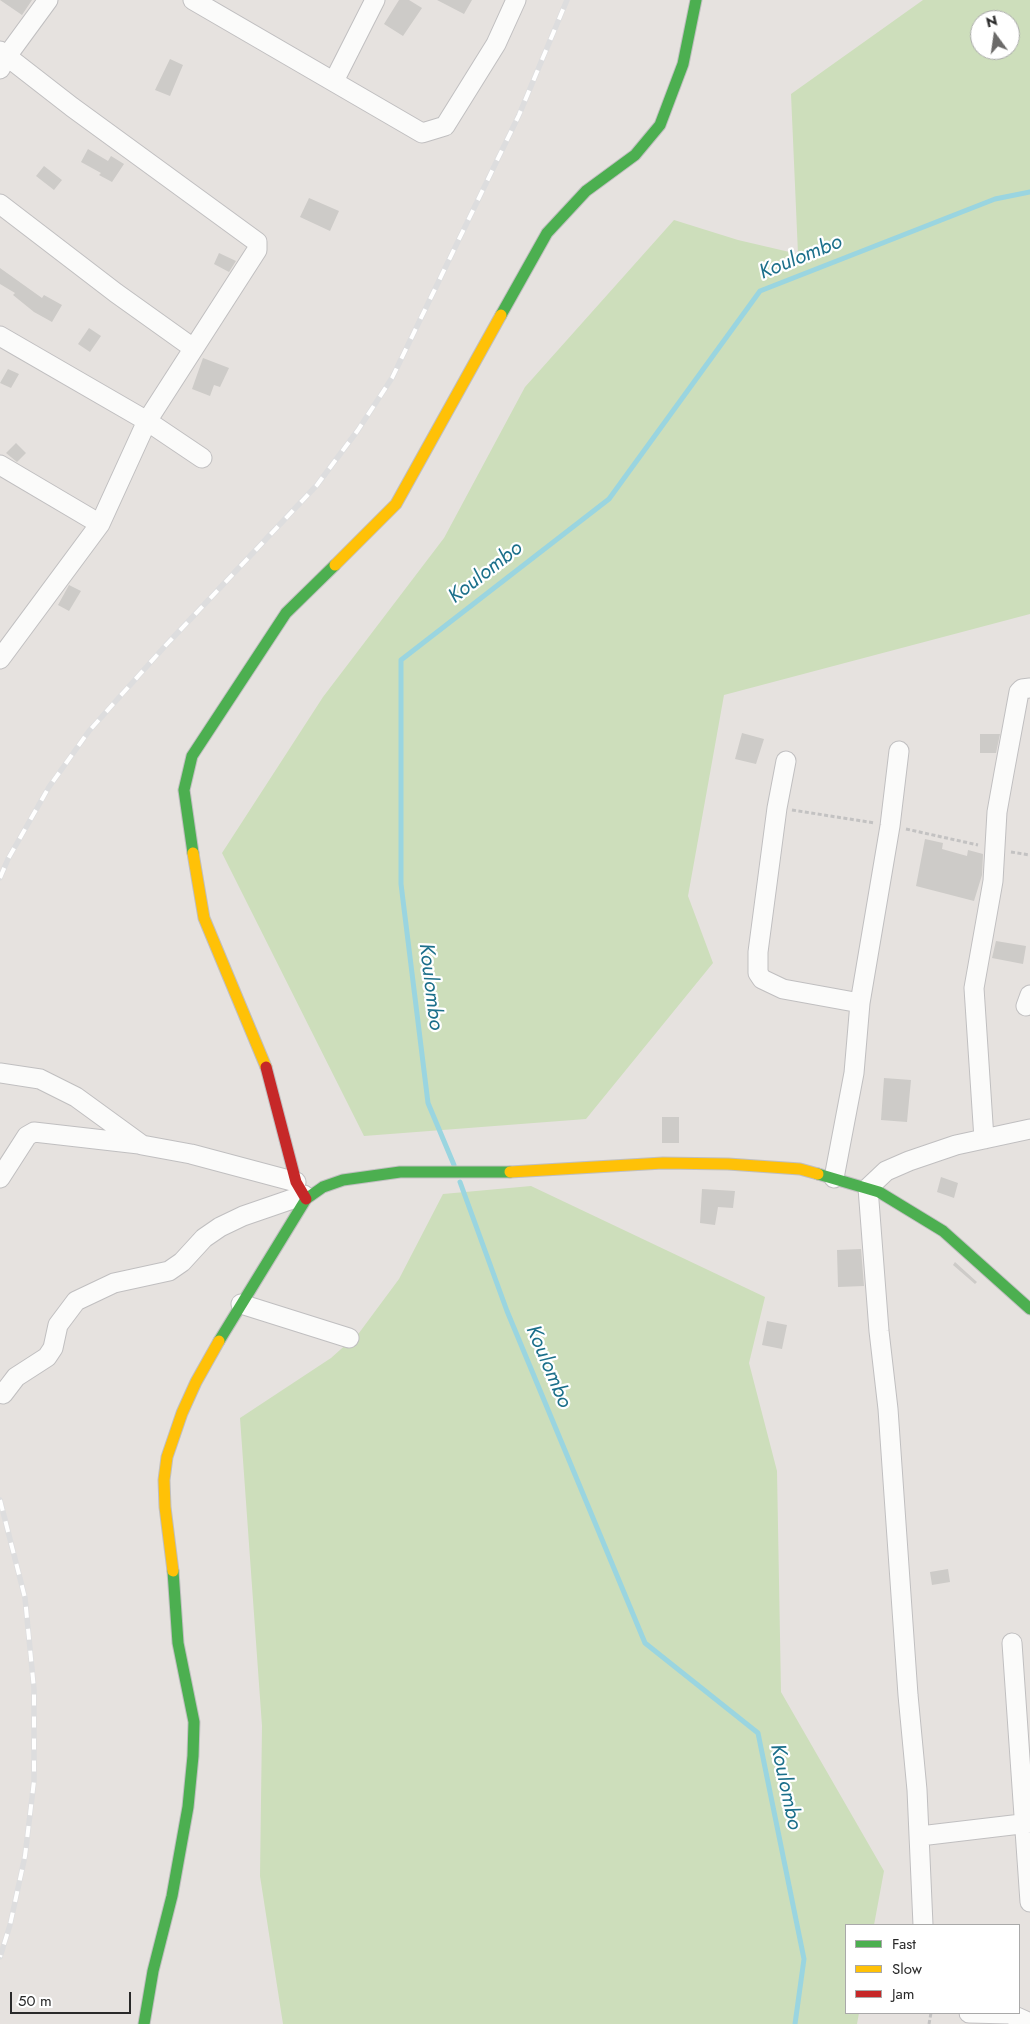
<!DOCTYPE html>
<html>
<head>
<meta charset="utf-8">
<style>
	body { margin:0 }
	#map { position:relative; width:1030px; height:2024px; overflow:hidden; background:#e6e2df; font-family:Jost,sans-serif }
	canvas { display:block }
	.legend { position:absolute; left:845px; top:1924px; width:175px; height:90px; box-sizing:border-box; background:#fff; border:1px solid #a9a9a9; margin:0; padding:6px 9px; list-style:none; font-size:15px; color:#292929 }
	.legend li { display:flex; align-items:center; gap:10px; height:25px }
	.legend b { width:25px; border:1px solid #a9a9a9 }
	.north { position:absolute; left:970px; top:10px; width:50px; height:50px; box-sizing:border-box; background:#fff; border:1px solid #a9a9a9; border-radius:50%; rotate:346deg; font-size:14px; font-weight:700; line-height:20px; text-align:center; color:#292929 }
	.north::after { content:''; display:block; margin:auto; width:18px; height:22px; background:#6b6a69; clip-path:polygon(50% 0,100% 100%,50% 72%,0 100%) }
	.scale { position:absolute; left:10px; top:1992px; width:121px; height:22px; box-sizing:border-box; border:2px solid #292929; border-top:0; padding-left:6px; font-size:15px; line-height:18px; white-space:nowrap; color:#292929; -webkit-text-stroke:4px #fff; paint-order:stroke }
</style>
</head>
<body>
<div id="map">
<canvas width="1030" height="2024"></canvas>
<ul class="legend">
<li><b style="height:6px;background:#4caf50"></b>Fast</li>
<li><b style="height:6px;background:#ffc107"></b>Slow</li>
<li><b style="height:6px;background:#c62828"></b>Jam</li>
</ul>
<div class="north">N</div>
<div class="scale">50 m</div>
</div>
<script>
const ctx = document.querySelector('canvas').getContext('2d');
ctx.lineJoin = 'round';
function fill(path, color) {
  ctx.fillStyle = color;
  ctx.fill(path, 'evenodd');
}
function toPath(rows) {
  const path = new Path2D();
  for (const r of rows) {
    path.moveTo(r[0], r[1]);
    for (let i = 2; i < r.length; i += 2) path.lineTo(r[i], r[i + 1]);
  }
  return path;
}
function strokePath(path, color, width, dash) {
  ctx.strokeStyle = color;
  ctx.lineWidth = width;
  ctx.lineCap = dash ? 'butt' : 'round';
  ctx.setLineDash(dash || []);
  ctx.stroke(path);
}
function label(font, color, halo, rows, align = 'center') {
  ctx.font = font + ' Jost,sans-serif';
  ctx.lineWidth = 4.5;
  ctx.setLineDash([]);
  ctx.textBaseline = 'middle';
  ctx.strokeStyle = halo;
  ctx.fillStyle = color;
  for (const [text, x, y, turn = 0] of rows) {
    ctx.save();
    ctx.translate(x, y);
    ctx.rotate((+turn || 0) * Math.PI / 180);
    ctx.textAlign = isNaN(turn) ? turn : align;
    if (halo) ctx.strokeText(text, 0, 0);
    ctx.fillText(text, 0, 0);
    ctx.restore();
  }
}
const green = toPath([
	[923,0,1030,0,1030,614,724,695,688,896,713,963,586,1119,364,1136,222,853,323,697,444,538,525,387,674,220,738,240,798,254,791,94],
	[980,20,1010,20,1010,50,980,50],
	[531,1186,765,1297,749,1363,777,1471,781,1692,884,1871,874,1925,846,1925,846,2013,859,2013,857,2024,283,2024,260,1876,262,1726,240,1418,331,1358,359,1333,399,1279,443,1194]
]);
const stream = toPath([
	[454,1165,428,1103,401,884,401,660,609,499,760,291,995,199,1030,192],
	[460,1182,507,1311,645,1643,758,1733,804,1959,795,2024]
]);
const building = toPath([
	[0,0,32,0,22,15],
	[399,0,409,0,422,8,403,36,384,24],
	[437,0,472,0,464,14],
	[170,59,183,65,170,96,155,90],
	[88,149,108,161,111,156,124,164,112,182,99,175,101,173,81,162],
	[44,166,62,180,54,190,36,176],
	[309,198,339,211,330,231,300,217],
	[219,253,236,261,229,272,214,264],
	[0,268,42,298,44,295,62,305,52,322,34,312,13,295,15,293,0,284],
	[89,328,101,336,90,352,78,344],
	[203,358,229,368,220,387,214,385,210,396,192,389],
	[8,369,19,374,11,388,0,383],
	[16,443,26,453,17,462,6,453],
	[69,585,81,591,69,611,58,605],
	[742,733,764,739,756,764,735,759],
	[980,734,1000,734,996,753,980,753],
	[925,839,943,843,942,849,967,856,968,850,983,854,982,875,974,901,916,886],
	[996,941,1026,946,1023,964,992,958],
	[884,1078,911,1080,907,1122,881,1120],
	[662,1117,679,1117,679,1143,662,1143],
	[941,1177,958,1183,954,1198,937,1192],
	[702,1189,735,1191,733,1208,718,1207,715,1225,700,1223],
	[861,1249,864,1286,838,1287,837,1250],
	[955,1262,977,1282,975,1284,953,1265],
	[767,1321,787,1325,782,1349,762,1345],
	[948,1569,950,1582,932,1585,930,1572]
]);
const path = toPath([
	[792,810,875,823],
	[906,829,978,845],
	[1011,852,1030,855],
	[929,2024,931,2013]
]);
const street = toPath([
	[193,0,422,133,445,126,496,44,516,0],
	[0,51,72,107,257,242,257,250,147,421,100,524,0,659],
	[0,69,7,56,48,0],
	[334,81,375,0],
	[0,204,116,293,193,348],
	[0,336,147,421,202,458],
	[0,465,100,524],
	[786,761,777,808,758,952,758,973,762,979,783,989,860,1003],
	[1026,1006,1030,995],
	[0,1073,40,1079,76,1097,142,1145,191,1154,296,1182],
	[984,1139,974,988,993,881,997,812,1004,773,1019,692,1022,689,1030,688],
	[0,1178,27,1136,34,1132,139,1144],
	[834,1178,854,1073,860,1003,890,826,899,751],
	[241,1304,349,1338],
	[3,1394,16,1377,47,1357,53,1348,58,1325,76,1301,114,1283,169,1271,182,1262,204,1238,220,1227,243,1216,304,1195],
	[1012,1643,1030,1902],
	[920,1836,1030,1823],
	[923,1925,917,1790,908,1695,888,1409,879,1331,868,1188,886,1171,909,1161,956,1145,1030,1129],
	[969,2013,1010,2014,1030,2023]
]);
const fast = toPath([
	[501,315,547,233,586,191,635,155,660,125,683,64,696,0],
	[193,853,184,790,192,756,286,613,335,565],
	[818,1174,879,1192,943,1231,1030,1309],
	[219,1341,306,1199,323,1187,343,1180,400,1172,510,1172],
	[144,2024,153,1971,172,1896,188,1807,193,1756,194,1722,178,1643,173,1571]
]);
const slow = toPath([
	[335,565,396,504,501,315],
	[193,853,204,918,266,1067],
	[510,1172,663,1163,728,1164,800,1169,818,1174],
	[173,1571,165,1507,164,1480,167,1457,182,1413,196,1382,219,1341]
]);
const jam = toPath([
	[266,1067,296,1182,306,1199]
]);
const rail = toPath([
	[0,878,8,859,49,787,89,731,166,645,317,485,358,430,392,378,519,115,567,0],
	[0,1500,25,1598,34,1689,34,1781,25,1856,10,1925,0,1957]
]);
const waterNames = [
	["Koulombo",801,258,-22],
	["Koulombo",486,573,-38],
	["Koulombo",430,987,83],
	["Koulombo",548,1367,67],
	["Koulombo",785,1787,78]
];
fill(green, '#cddebb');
strokePath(stream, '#9ad5e0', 5);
fill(building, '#cdcbc8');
strokePath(street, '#c0bfc0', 21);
strokePath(fast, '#c0bfc0', 13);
strokePath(slow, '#c0bfc0', 13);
strokePath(jam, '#c0bfc0', 13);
strokePath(path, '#c3c2c2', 3, [4, 2.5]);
strokePath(street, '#fbfbfa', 19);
strokePath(fast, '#4caf50', 11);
strokePath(slow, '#ffc107', 11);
strokePath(jam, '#c62828', 11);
strokePath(rail, '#ddddde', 5.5);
strokePath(rail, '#fff', 4, [11]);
label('italic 21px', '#1b6f8a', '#fff', waterNames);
</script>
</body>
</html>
